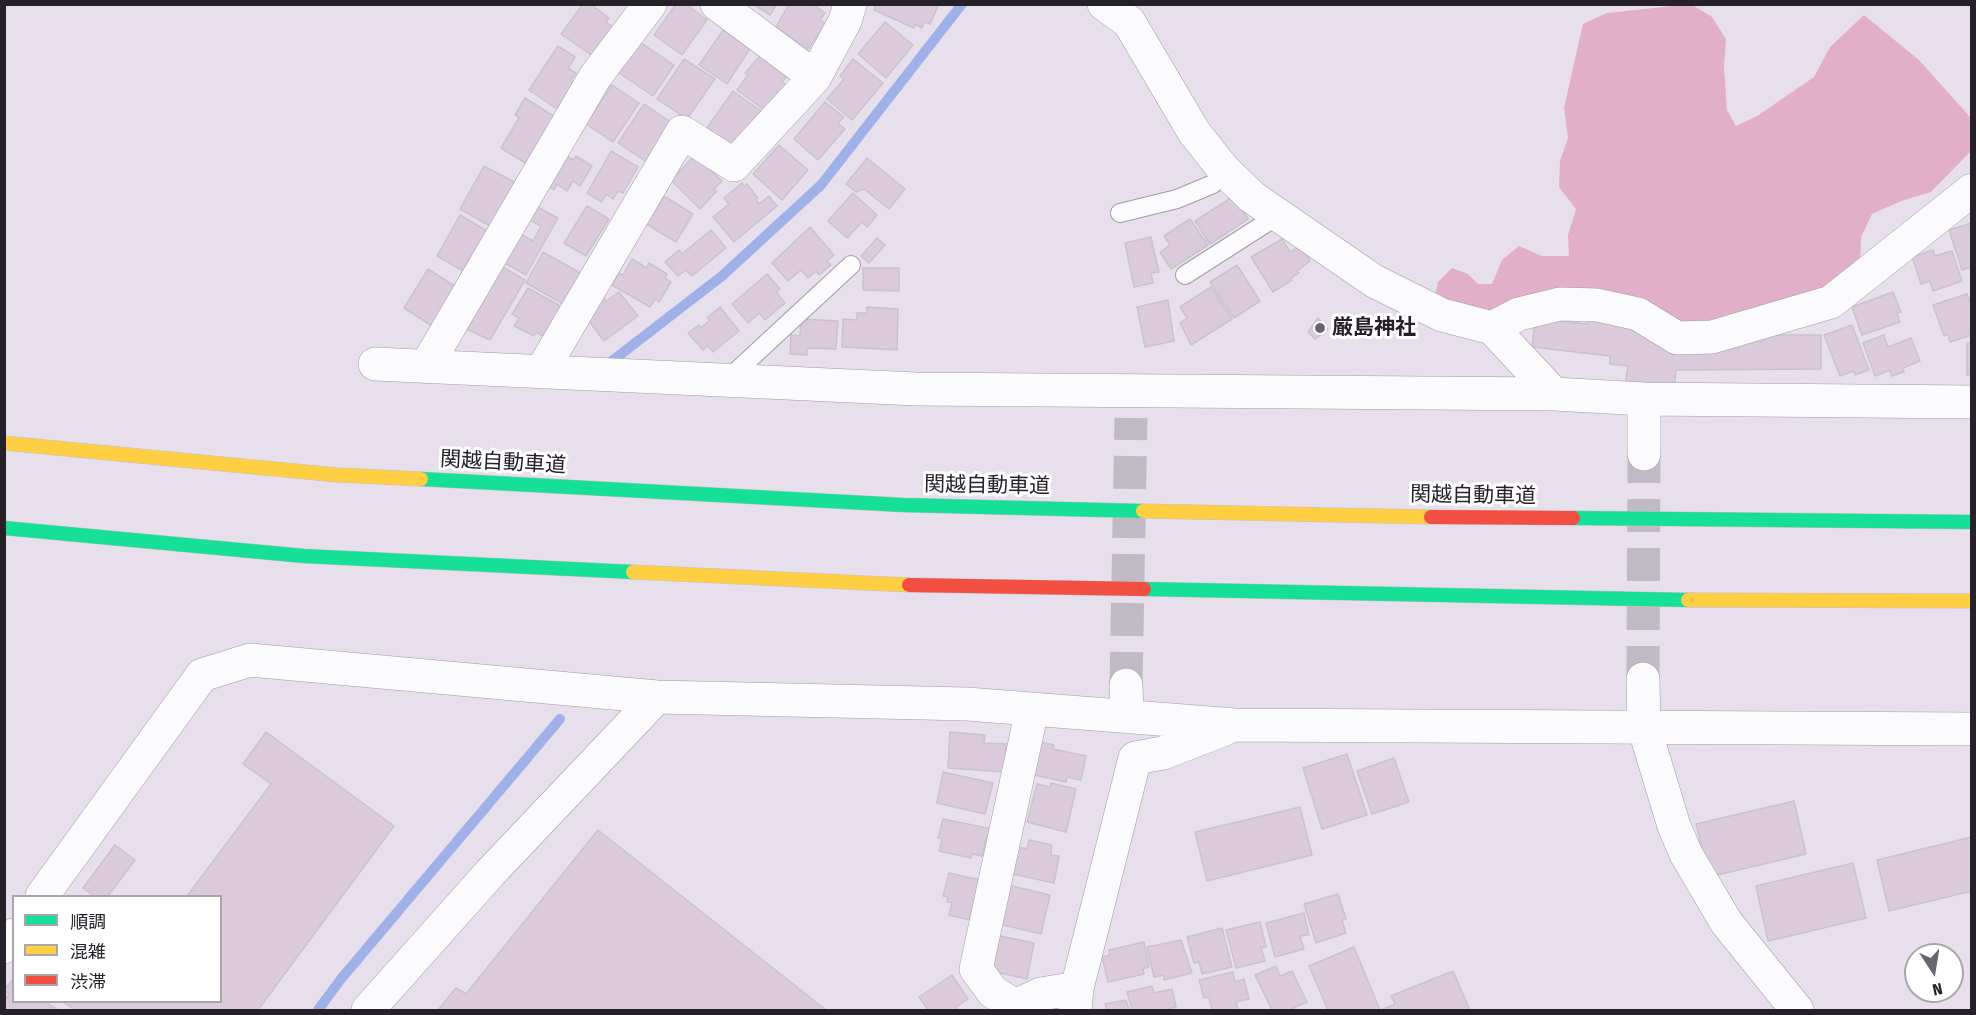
<!DOCTYPE html>
<html>
<head>
<meta charset="utf-8">
<style>
	body { margin:0 }
	#map { position:relative; width:1976px; height:1015px; overflow:hidden; background:#e7e0ec; font-family:"Fira Sans Condensed","Noto Sans JP",sans-serif }
	canvas { display:block }
	.frame { position:absolute; inset:0; border:6px solid #262129; pointer-events:none }
	.legend { position:absolute; left:12px; top:895px; width:210px; height:108px; box-sizing:border-box; background:#fff; border:2px solid #a8a6a9; margin:0; padding:8px 10px; list-style:none; font-size:18px; color:#262129 }
	.legend li { display:flex; align-items:center; gap:12px; height:30px }
	.legend b { width:30px; border:2px solid #a8a6a9 }
	.north { position:absolute; left:1904px; top:943px; width:60px; height:60px; box-sizing:border-box; background:#fff; border:2px solid #a8a6a9; border-radius:50%; rotate:168deg; font-size:16px; font-weight:700; line-height:24px; text-align:center; color:#262129 }
	.north::after { content:''; display:block; margin:auto; width:21px; height:27px; background:#6a646d; clip-path:polygon(50% 0,100% 100%,50% 72%,0 100%) }
</style>
</head>
<body>
<div id="map">
<canvas width="1976" height="1015"></canvas>
<div class="frame"></div>
<ul class="legend">
<li><b style="height:8px;background:#16e098"></b>順調</li>
<li><b style="height:8px;background:#ffcf43"></b>混雑</li>
<li><b style="height:8px;background:#f24e42"></b>渋滞</li>
</ul>
<div class="north">N</div>
</div>
<script>
const ctx = document.querySelector('canvas').getContext('2d');
ctx.lineJoin = 'round';
function fill(path, color) {
  ctx.fillStyle = color;
  ctx.fill(path, 'evenodd');
}
function toPath(rows) {
  const path = new Path2D();
  for (const r of rows) {
    path.moveTo(r[0], r[1]);
    for (let i = 2; i < r.length; i += 2) path.lineTo(r[i], r[i + 1]);
  }
  return path;
}
function strokePath(path, color, width, dash) {
  ctx.strokeStyle = color;
  ctx.lineWidth = width;
  ctx.lineCap = dash ? 'butt' : 'round';
  ctx.setLineDash(dash || []);
  ctx.stroke(path);
}
function label(font, color, halo, rows, align = 'center') {
  ctx.font = font + ' "Fira Sans Condensed","Noto Sans JP",sans-serif';
  ctx.lineWidth = 6;
  ctx.setLineDash([]);
  ctx.textBaseline = 'middle';
  ctx.strokeStyle = halo;
  ctx.fillStyle = color;
  for (const [text, x, y, turn = 0] of rows) {
    ctx.save();
    ctx.translate(x, y);
    ctx.rotate((+turn || 0) * Math.PI / 180);
    ctx.textAlign = isNaN(turn) ? turn : align;
    if (halo) ctx.strokeText(text, 0, 0);
    ctx.fillText(text, 0, 0);
    ctx.restore();
  }
}
const forest = toPath([
	[1691,4,1712,17,1726,39,1724,67,1727,110,1736,126,1757,116,1814,77,1830,47,1864,15,1919,60,1971,118,1971,151,1931,192,1901,201,1872,214,1861,237,1860,263,1823,294,1702,328,1635,305,1490,320,1434,300,1438,282,1452,268,1468,274,1478,284,1492,284,1502,260,1519,246,1542,256,1569,256,1568,235,1576,209,1559,187,1560,161,1568,138,1564,108,1583,24,1607,13]
]);
const stream = toPath([
	[612,361,722,276,821,185,962,4],
	[318,1010,341,979,560,719]
]);
const building = toPath([
	[583,4,591,4,609,18,606,22,614,28,594,57,561,34,583,4],
	[676,4,686,4,707,20,682,55,654,35,676,4],
	[753,4,777,4,770,15,753,4],
	[789,4,813,4,825,13,820,20,826,24,808,49,776,27,789,4],
	[876,4,939,4,930,24,924,22,922,28,915,24,914,28,874,10,876,4],
	[885,22,913,45,886,78,858,54,885,22],
	[724,29,751,47,727,84,699,65,724,29],
	[640,42,674,65,653,96,619,73,640,42],
	[558,46,575,57,568,68,576,73,570,81,574,84,557,109,529,90,558,46],
	[760,56,787,76,782,82,787,86,768,113,737,90,748,75,745,73,760,56],
	[684,59,715,79,687,119,657,99,684,59],
	[853,59,883,83,852,120,827,99,844,79,840,76,853,59],
	[612,85,639,103,613,142,586,124,612,85],
	[733,91,761,111,736,148,707,128,733,91],
	[525,98,555,117,527,164,501,148,519,118,515,115,525,98],
	[825,102,844,117,838,123,845,129,818,160,794,139,825,102],
	[644,104,674,124,648,163,618,143,644,104],
	[779,145,808,170,782,200,753,174,779,145],
	[611,151,638,167,623,193,618,191,613,199,606,194,602,202,587,193,611,151],
	[562,153,573,160,576,156,592,166,580,186,573,181,567,191,557,184,554,190,544,183,562,153],
	[695,155,722,181,714,189,717,191,700,209,671,180,695,155],
	[867,158,905,189,889,209,864,189,856,192,846,184,867,158],
	[484,166,516,183,492,227,460,209,484,166],
	[742,183,744,186,747,184,758,198,756,200,759,204,769,196,777,206,734,242,713,217,729,204,724,198,742,183],
	[659,193,693,214,676,242,643,222,659,193],
	[853,193,877,215,867,227,862,222,847,238,828,221,853,193],
	[1234,196,1248,219,1210,244,1195,221,1234,196],
	[534,205,558,218,526,275,501,261,517,232,533,241,541,226,526,218,534,205],
	[587,206,609,219,586,256,564,243,587,206],
	[460,215,487,231,463,271,437,256,460,215],
	[1190,219,1208,245,1171,269,1160,252,1170,245,1164,236,1190,219],
	[1972,223,1972,267,1962,270,1949,230,1972,223],
	[810,227,834,255,827,261,831,265,819,275,816,271,808,278,801,270,788,281,772,263,810,227],
	[711,230,726,248,692,276,686,270,678,276,665,262,679,250,682,254,711,230],
	[1151,237,1159,272,1151,273,1153,283,1134,287,1125,243,1151,237],
	[877,238,885,245,869,263,861,256,877,238],
	[1282,239,1290,252,1301,246,1310,261,1297,271,1299,273,1291,278,1292,280,1273,292,1251,257,1282,239],
	[1933,250,1935,256,1952,251,1962,281,1933,291,1930,281,1921,284,1912,257,1933,250],
	[543,252,582,274,565,305,526,283,543,252],
	[632,259,647,268,649,263,667,274,665,278,671,282,659,302,655,299,650,307,612,285,619,273,623,275,632,259],
	[1237,265,1260,301,1234,318,1210,282,1237,265],
	[503,267,525,280,490,340,462,327,503,267],
	[863,268,899,268,899,291,863,290,863,268],
	[428,269,456,287,432,326,404,308,428,269],
	[767,274,780,289,776,292,785,303,765,320,759,313,748,323,732,304,767,274],
	[1211,287,1232,319,1191,345,1180,323,1187,318,1180,307,1211,287],
	[528,288,562,307,545,337,536,332,534,336,514,326,519,318,512,314,528,288],
	[619,292,638,316,604,341,586,317,604,297,606,301,619,292],
	[1893,292,1901,312,1897,313,1900,322,1862,335,1852,307,1893,292],
	[1967,294,1972,307,1972,335,1950,342,1948,334,1944,336,1933,305,1967,294],
	[1168,300,1174,341,1145,347,1137,307,1168,300],
	[720,307,739,331,713,352,708,346,703,350,688,333,699,325,701,328,710,320,707,318,720,307],
	[867,307,898,309,897,350,842,347,843,319,857,320,857,313,867,313,867,307],
	[1587,310,1677,349,1738,349,1738,341,1764,341,1765,335,1821,335,1821,369,1676,370,1674,391,1625,386,1628,366,1610,364,1610,356,1532,347,1535,318,1587,324,1587,310],
	[1318,318,1328,329,1315,339,1308,332,1318,318],
	[801,319,838,321,836,349,807,348,807,355,790,354,791,335,800,336,801,319],
	[1852,325,1869,370,1855,375,1854,371,1840,376,1824,335,1852,325],
	[1884,335,1888,347,1911,338,1920,361,1903,368,1904,372,1892,376,1890,370,1875,376,1863,343,1884,335],
	[1967,343,1972,343,1972,375,1967,375,1967,343],
	[266,732,394,826,258,1010,75,1010,63,1002,220,1002,220,896,187,896,271,784,243,764,266,732],
	[950,732,985,735,984,743,1006,744,1004,772,948,768,950,732],
	[1041,742,1054,745,1053,749,1086,756,1081,780,1067,777,1066,782,1034,775,1041,742],
	[1347,754,1367,815,1322,829,1303,768,1347,754],
	[1394,758,1409,802,1372,814,1357,771,1394,758],
	[943,772,993,783,985,814,937,803,943,772],
	[1051,783,1076,789,1066,832,1027,822,1037,784,1050,787,1051,783],
	[1794,801,1806,854,1709,877,1696,824,1794,801],
	[1300,807,1312,855,1207,881,1195,832,1300,807],
	[943,819,992,829,990,838,986,838,982,856,972,854,971,858,939,851,942,839,938,838,943,819],
	[598,830,826,1010,438,1010,456,988,466,994,598,830],
	[1972,837,1972,891,1889,911,1877,860,1972,837],
	[1029,840,1052,845,1051,855,1059,856,1054,883,1008,873,1014,846,1027,849,1029,840],
	[115,845,135,860,108,896,94,896,83,888,115,845],
	[1853,863,1866,918,1768,941,1756,886,1853,863],
	[949,873,980,880,970,920,949,915,952,902,947,902,948,897,943,896,949,873],
	[1004,884,1050,895,1041,934,995,923,1004,884],
	[1338,894,1346,919,1342,920,1346,933,1316,943,1304,904,1338,894],
	[1304,913,1309,935,1300,936,1304,949,1275,957,1266,923,1304,913],
	[1260,922,1266,947,1261,948,1265,961,1236,968,1226,930,1260,922],
	[1222,928,1232,967,1202,974,1199,962,1194,963,1187,937,1222,928],
	[995,935,1034,943,1027,979,987,970,995,935],
	[1181,940,1192,973,1164,980,1164,975,1154,977,1147,947,1181,940],
	[1144,942,1149,967,1143,969,1144,974,1108,982,1102,957,1110,955,1109,950,1144,942],
	[1354,947,1380,1010,1328,1010,1309,966,1354,947],
	[1276,966,1280,976,1292,971,1307,1002,1289,1010,1272,1010,1255,975,1276,966],
	[1453,971,1470,1010,1381,1010,1395,1004,1391,996,1453,971],
	[1233,972,1235,982,1244,979,1249,999,1236,1002,1238,1010,1212,1010,1209,997,1204,998,1199,980,1233,972],
	[952,975,968,999,956,1007,958,1010,928,1010,919,997,952,975],
	[14,978,14,1002,46,1002,58,1010,4,1010,4,1001,9,994,4,990,14,978],
	[1152,986,1154,993,1172,989,1176,1007,1165,1010,1132,1010,1127,992,1152,986],
	[1126,1000,1129,1010,1107,1010,1105,1004,1126,1000]
]);
const streetTunnel = toPath([
	[1643,679,1644,454],
	[1126,685,1131,418]
]);
const lane = toPath([
	[1120,213,1177,199,1213,184,1224,170],
	[1185,275,1277,216],
	[728,379,851,265]
]);
const street = toPath([
	[717,4,815,77],
	[1104,4,1129,22,1194,132,1224,170,1252,197,1374,281,1442,315,1492,328,1554,394],
	[1492,328,1519,314,1560,304,1597,305,1638,314,1677,338,1712,337,1831,302,1972,190],
	[375,364,916,389,1554,394,1644,399,1972,402],
	[427,365,595,77,650,4],
	[541,372,682,132,734,165,815,77,845,21,850,4],
	[1644,399,1644,454],
	[1643,679,1644,727,1674,826,1686,854,1726,922,1797,1010],
	[1126,685,1127,717],
	[42,896,202,675,250,660,657,697,967,704,1235,725,1972,729],
	[4,947,14,935],
	[1015,1006,993,992,976,969,1032,710],
	[368,1010,491,872,657,697],
	[1011,1010,1015,1006,1041,994,1077,988],
	[1075,1010,1077,988,1135,758,1163,753,1225,729]
]);
const fast = toPath([
	[421,479,903,505,1143,511],
	[1573,518,1972,522],
	[4,528,304,556,633,572],
	[1144,589,1688,600]
]);
const slow = toPath([
	[4,443,337,475,421,479],
	[1143,511,1431,517],
	[633,572,909,585],
	[1688,600,1972,601]
]);
const jam = toPath([
	[1431,517,1573,518],
	[909,585,1144,589]
]);
const markers = [
	[1320,328,6,"#6a646d"]
];
const poiNames = [
	["厳島神社",1332,328]
];
const streetNames = [
	["関越自動車道",503,463,3],
	["関越自動車道",987,486,1],
	["関越自動車道",1473,496,1]
];
fill(forest, '#e2afc8');
strokePath(stream, '#a0b1e8', 10);
fill(building, '#dbcadb');
strokePath(building, '#cac3cc', 1.5);
strokePath(streetTunnel, '#c0bac5', 33, [33, 16]);
strokePath(lane, '#a09ba4', 20);
strokePath(street, '#a09ba4', 34);
strokePath(fast, '#c3bfc5', 15);
strokePath(slow, '#c3bfc5', 15);
strokePath(jam, '#c3bfc5', 15);
strokePath(lane, '#fbfafc', 18);
strokePath(street, '#fbfafc', 33);
strokePath(fast, '#16e098', 14);
strokePath(slow, '#ffcf43', 14);
strokePath(jam, '#f24e42', 14);
for (const [x, y, r, color] of markers) {
  const dot = new Path2D();
  dot.arc(x, y, r, 0, 2 * Math.PI);
  ctx.fillStyle = color;
  ctx.fill(dot);
  strokePath(dot, '#fff', 2);
}
label('bold 21px', '#262129', '#fff', poiNames, 'left');
label('21px', '#262129', '#fff', streetNames);
</script>
</body>
</html>
